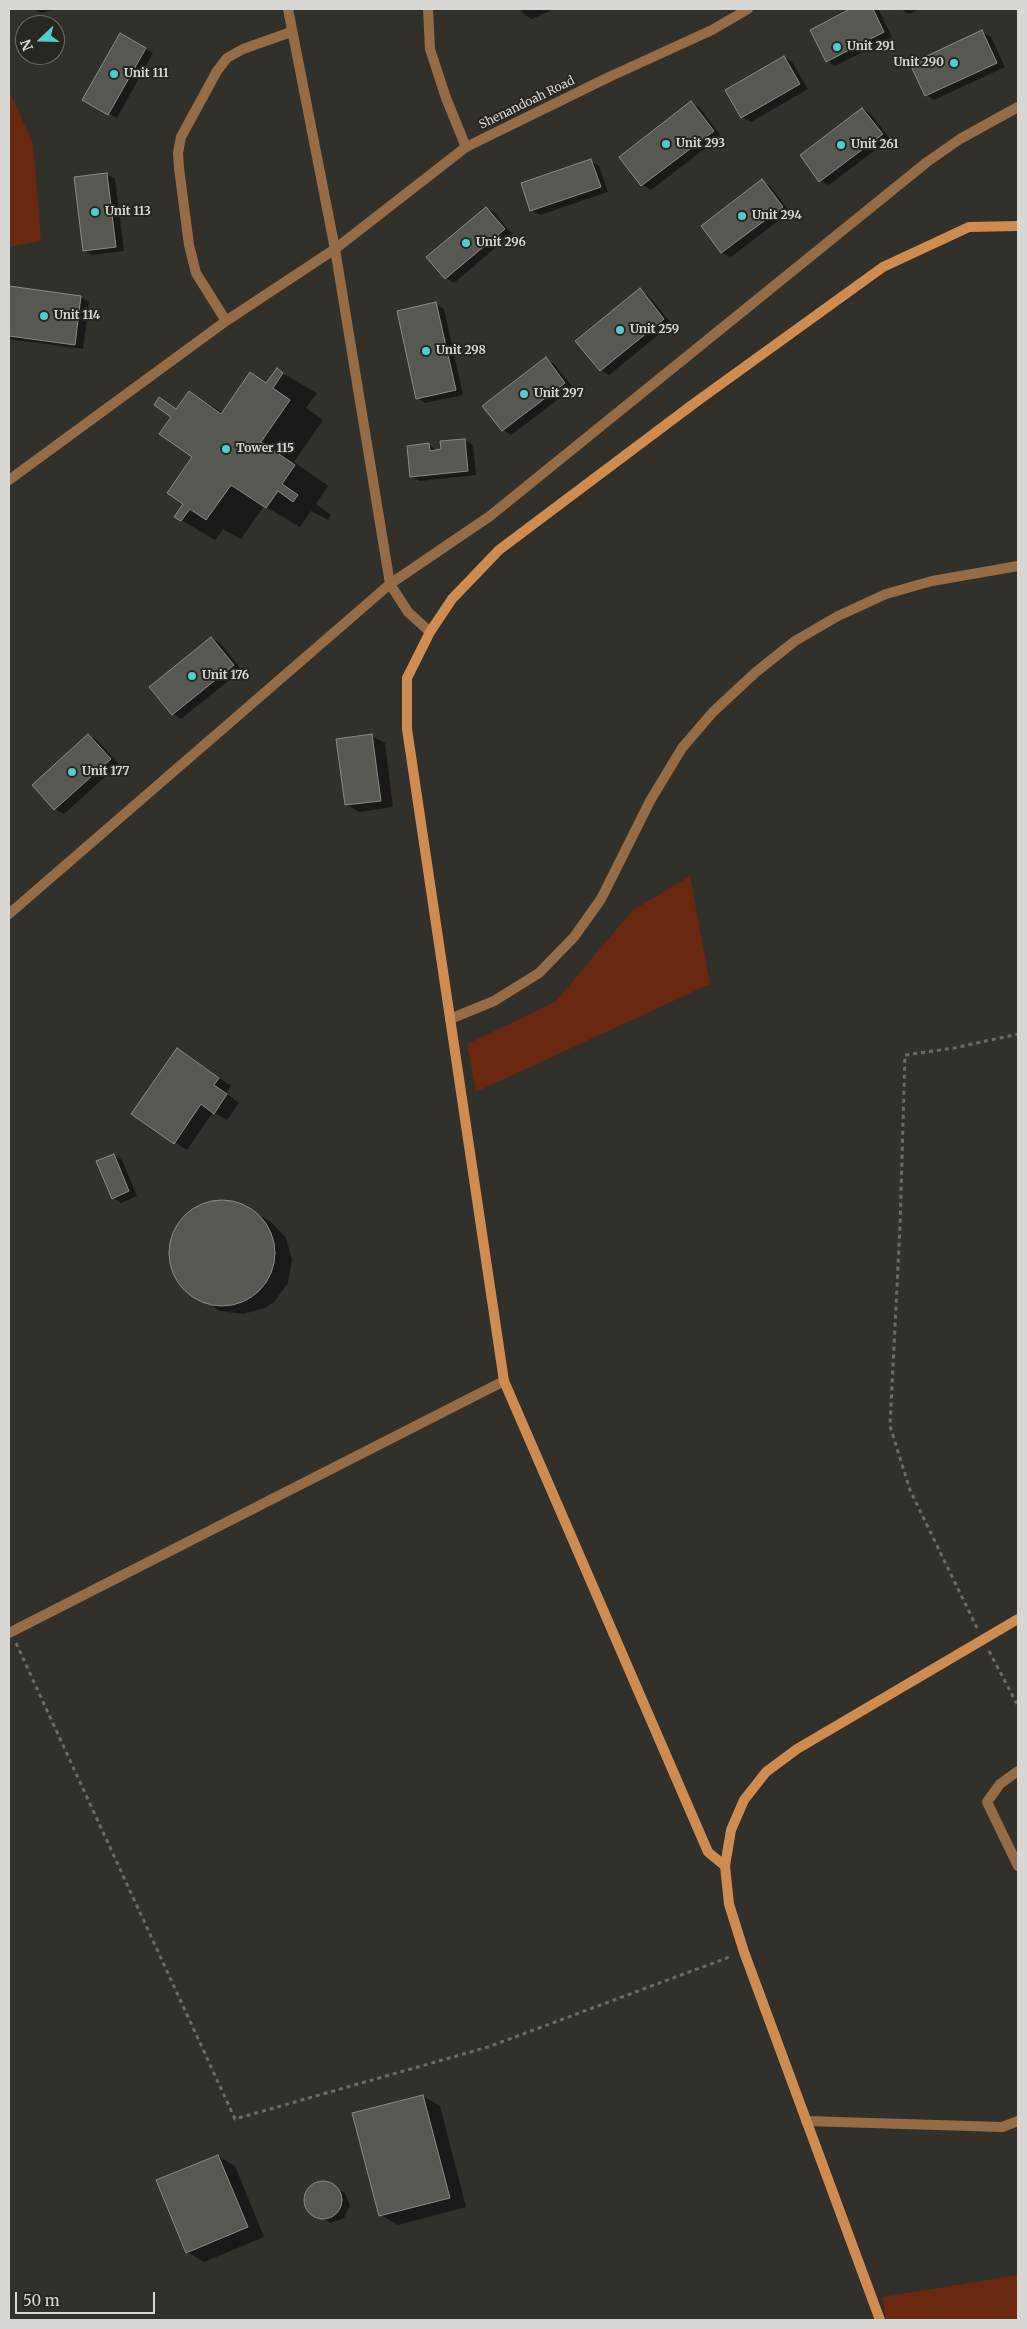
<!DOCTYPE html>
<html>
<head>
<meta charset="utf-8">
<style>
	body { margin:0 }
	#map { position:relative; width:1027px; height:2329px; overflow:hidden; background:#32302b; font-family:Merriweather,serif }
	canvas { display:block }
	.frame { position:absolute; inset:0; border:10px solid #d8d7d4; pointer-events:none }
	.north { position:absolute; left:15px; top:15px; width:50px; height:50px; box-sizing:border-box; background:#282621; border:1px solid #6e6d69; border-radius:50%; rotate:249deg; font-size:14px; font-weight:700; line-height:20px; text-align:center; color:#d8d7d4 }
	.north::after { content:''; display:block; margin:auto; width:18px; height:22px; background:#52cdce; clip-path:polygon(50% 0,100% 100%,50% 72%,0 100%) }
	.scale { position:absolute; left:15px; top:2292px; width:140px; height:22px; box-sizing:border-box; border:2px solid #d8d7d4; border-top:0; padding-left:6px; font-size:15px; line-height:18px; white-space:nowrap; color:#d8d7d4; -webkit-text-stroke:4px #282621; paint-order:stroke }
</style>
</head>
<body>
<div id="map">
<canvas width="1027" height="2329"></canvas>
<div class="frame"></div>
<div class="north">N</div>
<div class="scale">50 m</div>
</div>
<script>
const ctx = document.querySelector('canvas').getContext('2d');
ctx.lineJoin = 'round';
function fill(path, color) {
  ctx.fillStyle = color;
  ctx.fill(path, 'evenodd');
}
function toPath(rows) {
  const path = new Path2D();
  for (const r of rows) {
    if (r.length === 3) {
      path.moveTo(r[0] + r[2], r[1]);
      path.arc(r[0], r[1], r[2], 0, 2 * Math.PI);
      continue;
    }
    path.moveTo(r[0], r[1]);
    for (let i = 2; i < r.length; i += 2) path.lineTo(r[i], r[i + 1]);
  }
  return path;
}
function strokePath(path, color, width, dash) {
  ctx.strokeStyle = color;
  ctx.lineWidth = width;
  ctx.lineCap = dash ? 'butt' : 'round';
  ctx.setLineDash(dash || []);
  ctx.stroke(path);
}
function label(font, color, halo, rows, align = 'center') {
  ctx.font = font + ' Merriweather,serif';
  ctx.lineWidth = 4;
  ctx.setLineDash([]);
  ctx.textBaseline = 'middle';
  ctx.strokeStyle = halo;
  ctx.fillStyle = color;
  for (const [text, x, y, turn = 0] of rows) {
    ctx.save();
    ctx.translate(x, y);
    ctx.rotate((+turn || 0) * Math.PI / 180);
    ctx.textAlign = isNaN(turn) ? turn : align;
    if (halo) ctx.strokeText(text, 0, 0);
    ctx.fillText(text, 0, 0);
    ctx.restore();
  }
}
const green = toPath([
	[9,91,33,143,41,241,9,247],
	[690,876,710,984,476,1092,467,1044,555,1002,633,910],
	[1018,2275,1018,2320,886,2320,882,2297]
]);
const shadow = toPath([
	[33,9,56,9,41,13],
	[521,9,554,9,532,19,523,14],
	[853,9,878,9,892,37,835,66,827,61,812,30],
	[901,9,920,9,909,14],
	[982,32,991,37,1005,67,934,100,926,95],
	[120,34,153,53,117,118,83,99],
	[784,57,792,62,808,89,751,122,742,117,727,90],
	[692,103,700,108,721,136,651,190,642,185,621,157],
	[863,109,871,114,890,139,829,185,820,181],
	[591,161,599,166,608,192,540,215,532,210],
	[107,174,115,179,124,251,92,255,84,250],
	[762,181,770,186,790,212,731,257,722,253,702,226],
	[486,208,495,213,512,234,454,283,446,278],
	[9,287,81,297,89,302,83,349,9,339],
	[640,290,648,295,672,324,609,375,601,370,577,341],
	[436,304,444,309,463,395,425,403,417,398],
	[546,359,554,364,573,388,511,435,503,430],
	[277,370,317,393,306,408,323,420,294,462,328,486,316,504,331,515,328,520,311,511,300,527,264,506,241,539,223,529,215,540,181,520,194,457,173,416,159,399,178,410,189,393,224,413,251,374,268,384],
	[464,440,473,445,476,475,420,481,412,477,428,444,437,451],
	[211,638,220,643,242,670,181,719,173,714],
	[89,735,97,740,119,764,64,814,55,809,34,785],
	[372,736,385,743,393,807,359,812,346,804],
	[190,1057,231,1086,226,1093,239,1103,227,1120,213,1112,187,1150,174,1142],
	[114,1155,122,1160,137,1196,121,1203,113,1198],
	[220,1201,242,1205,252,1211,270,1221,286,1238,292,1260,288,1283,274,1302,265,1308,243,1314,220,1311,193,1295,177,1277,171,1255,175,1233,188,1214,198,1207],
	[423,2096,440,2106,466,2207,398,2225,381,2215],
	[218,2156,235,2166,264,2237,204,2262,187,2252],
	[323,2182,345,2193,350,2206,344,2218,331,2223,310,2212,305,2199,311,2186]
]);
const building = toPath([
	[850,9,873,9,884,32,826,62,810,30,850,9],
	[982,30,997,63,925,96,910,64,982,30],
	[120,33,146,48,108,115,82,100,120,33],
	[784,56,800,84,741,118,725,90,784,56],
	[691,101,714,131,641,186,619,157,691,101],
	[862,108,883,134,819,182,800,155,862,108],
	[591,159,601,187,530,211,521,183,591,159],
	[107,173,116,247,83,251,74,177,107,173],
	[762,179,783,207,721,253,701,226,762,179],
	[486,207,505,229,445,279,426,257,486,207],
	[9,286,81,296,75,345,9,336,9,286],
	[640,288,664,319,600,371,575,341,640,288],
	[436,302,456,390,416,399,397,311,436,302],
	[546,357,565,383,502,431,482,406,546,357],
	[277,368,283,373,273,388,290,400,261,442,295,465,282,484,298,495,293,502,278,491,266,508,231,485,206,520,190,509,181,521,174,517,183,504,167,493,192,457,159,434,171,417,154,405,159,397,176,409,189,391,221,414,250,372,266,383,277,368],
	[465,439,468,471,410,477,407,446,429,443,430,451,441,449,440,441,465,439],
	[211,637,234,665,172,715,149,687,211,637],
	[88,734,111,759,54,810,32,785,88,734],
	[372,734,381,801,345,805,336,739,372,734],
	[177,1048,219,1078,214,1085,227,1094,214,1114,201,1104,174,1144,131,1114,177,1048],
	[114,1154,129,1191,112,1199,96,1161,114,1154],
	[222,1253,53],
	[423,2095,450,2198,379,2216,352,2113,423,2095],
	[218,2155,248,2227,186,2253,156,2180,218,2155],
	[323,2200,19]
]);
const path = toPath([
	[977,1628,910,1490,890,1426,900,1227,905,1055,954,1048,1018,1034],
	[16,1643,235,2119,488,2047,732,1956],
	[989,1651,1018,1706]
]);
const street = toPath([
	[288,9,335,249,390,584,408,612,430,632],
	[428,9,430,49,446,98,466,147],
	[226,321,196,273,189,245,179,168,178,153,181,137,217,71,227,58,243,49,291,32],
	[9,480,226,321,335,249,466,147,609,77,712,30,748,9],
	[9,914,390,584,490,516,927,162,960,139,1018,107],
	[450,1019,494,1001,539,973,574,937,601,899,650,801,682,748,713,712,756,672,795,641,838,616,886,594,932,581,1018,566],
	[9,1633,504,1381],
	[1018,1771,1000,1784,987,1802,1018,1866],
	[806,2121,1002,2127,1018,2121]
]);
const secondary = toPath([
	[725,1866,708,1852,504,1381,407,729,407,678,430,632,452,599,499,550,696,402,883,267,969,227,1018,226],
	[880,2320,744,1952,729,1904,725,1866,731,1830,744,1800,766,1772,797,1749,1018,1619]
]);
const markers = [
	[837,47,5,"#52cdce"],
	[954,63,5,"#52cdce"],
	[114,74,5,"#52cdce"],
	[666,144,5,"#52cdce"],
	[841,145,5,"#52cdce"],
	[95,212,5,"#52cdce"],
	[742,216,5,"#52cdce"],
	[466,243,5,"#52cdce"],
	[44,316,5,"#52cdce"],
	[620,330,5,"#52cdce"],
	[426,351,5,"#52cdce"],
	[524,394,5,"#52cdce"],
	[226,449,5,"#52cdce"],
	[192,676,5,"#52cdce"],
	[72,772,5,"#52cdce"]
];
const poiNames = [
	["Unit 291",847,47],
	["Unit 290",944,63,"right"],
	["Unit 111",124,74],
	["Unit 293",676,144],
	["Unit 261",851,145],
	["Unit 113",105,212],
	["Unit 294",752,216],
	["Unit 296",476,243],
	["Unit 114",54,316],
	["Unit 259",630,330],
	["Unit 298",436,351],
	["Unit 297",534,394],
	["Tower 115",236,449],
	["Unit 176",202,676],
	["Unit 177",82,772]
];
const streetNames = [
	["Shenandoah Road",527,103,-26]
];
fill(green, '#6a2810');
fill(shadow, '#0007');
fill(building, '#585852');
strokePath(building, '#8b8b85', 1);
strokePath(path, '#6c6a66', 3, [4, 4]);
strokePath(street, '#966c47', 10);
strokePath(secondary, '#cf8c50', 10);
for (const [x, y, r, color] of markers) {
  const dot = new Path2D();
  dot.arc(x, y, r, 0, 2 * Math.PI);
  ctx.fillStyle = color;
  ctx.fill(dot);
  strokePath(dot, '#282621', 2);
}
label('bold 12px', '#d8d7d4', '#282621', poiNames, 'left');
label('12px', '#d8d7d4', '#282621', streetNames);
</script>
</body>
</html>
